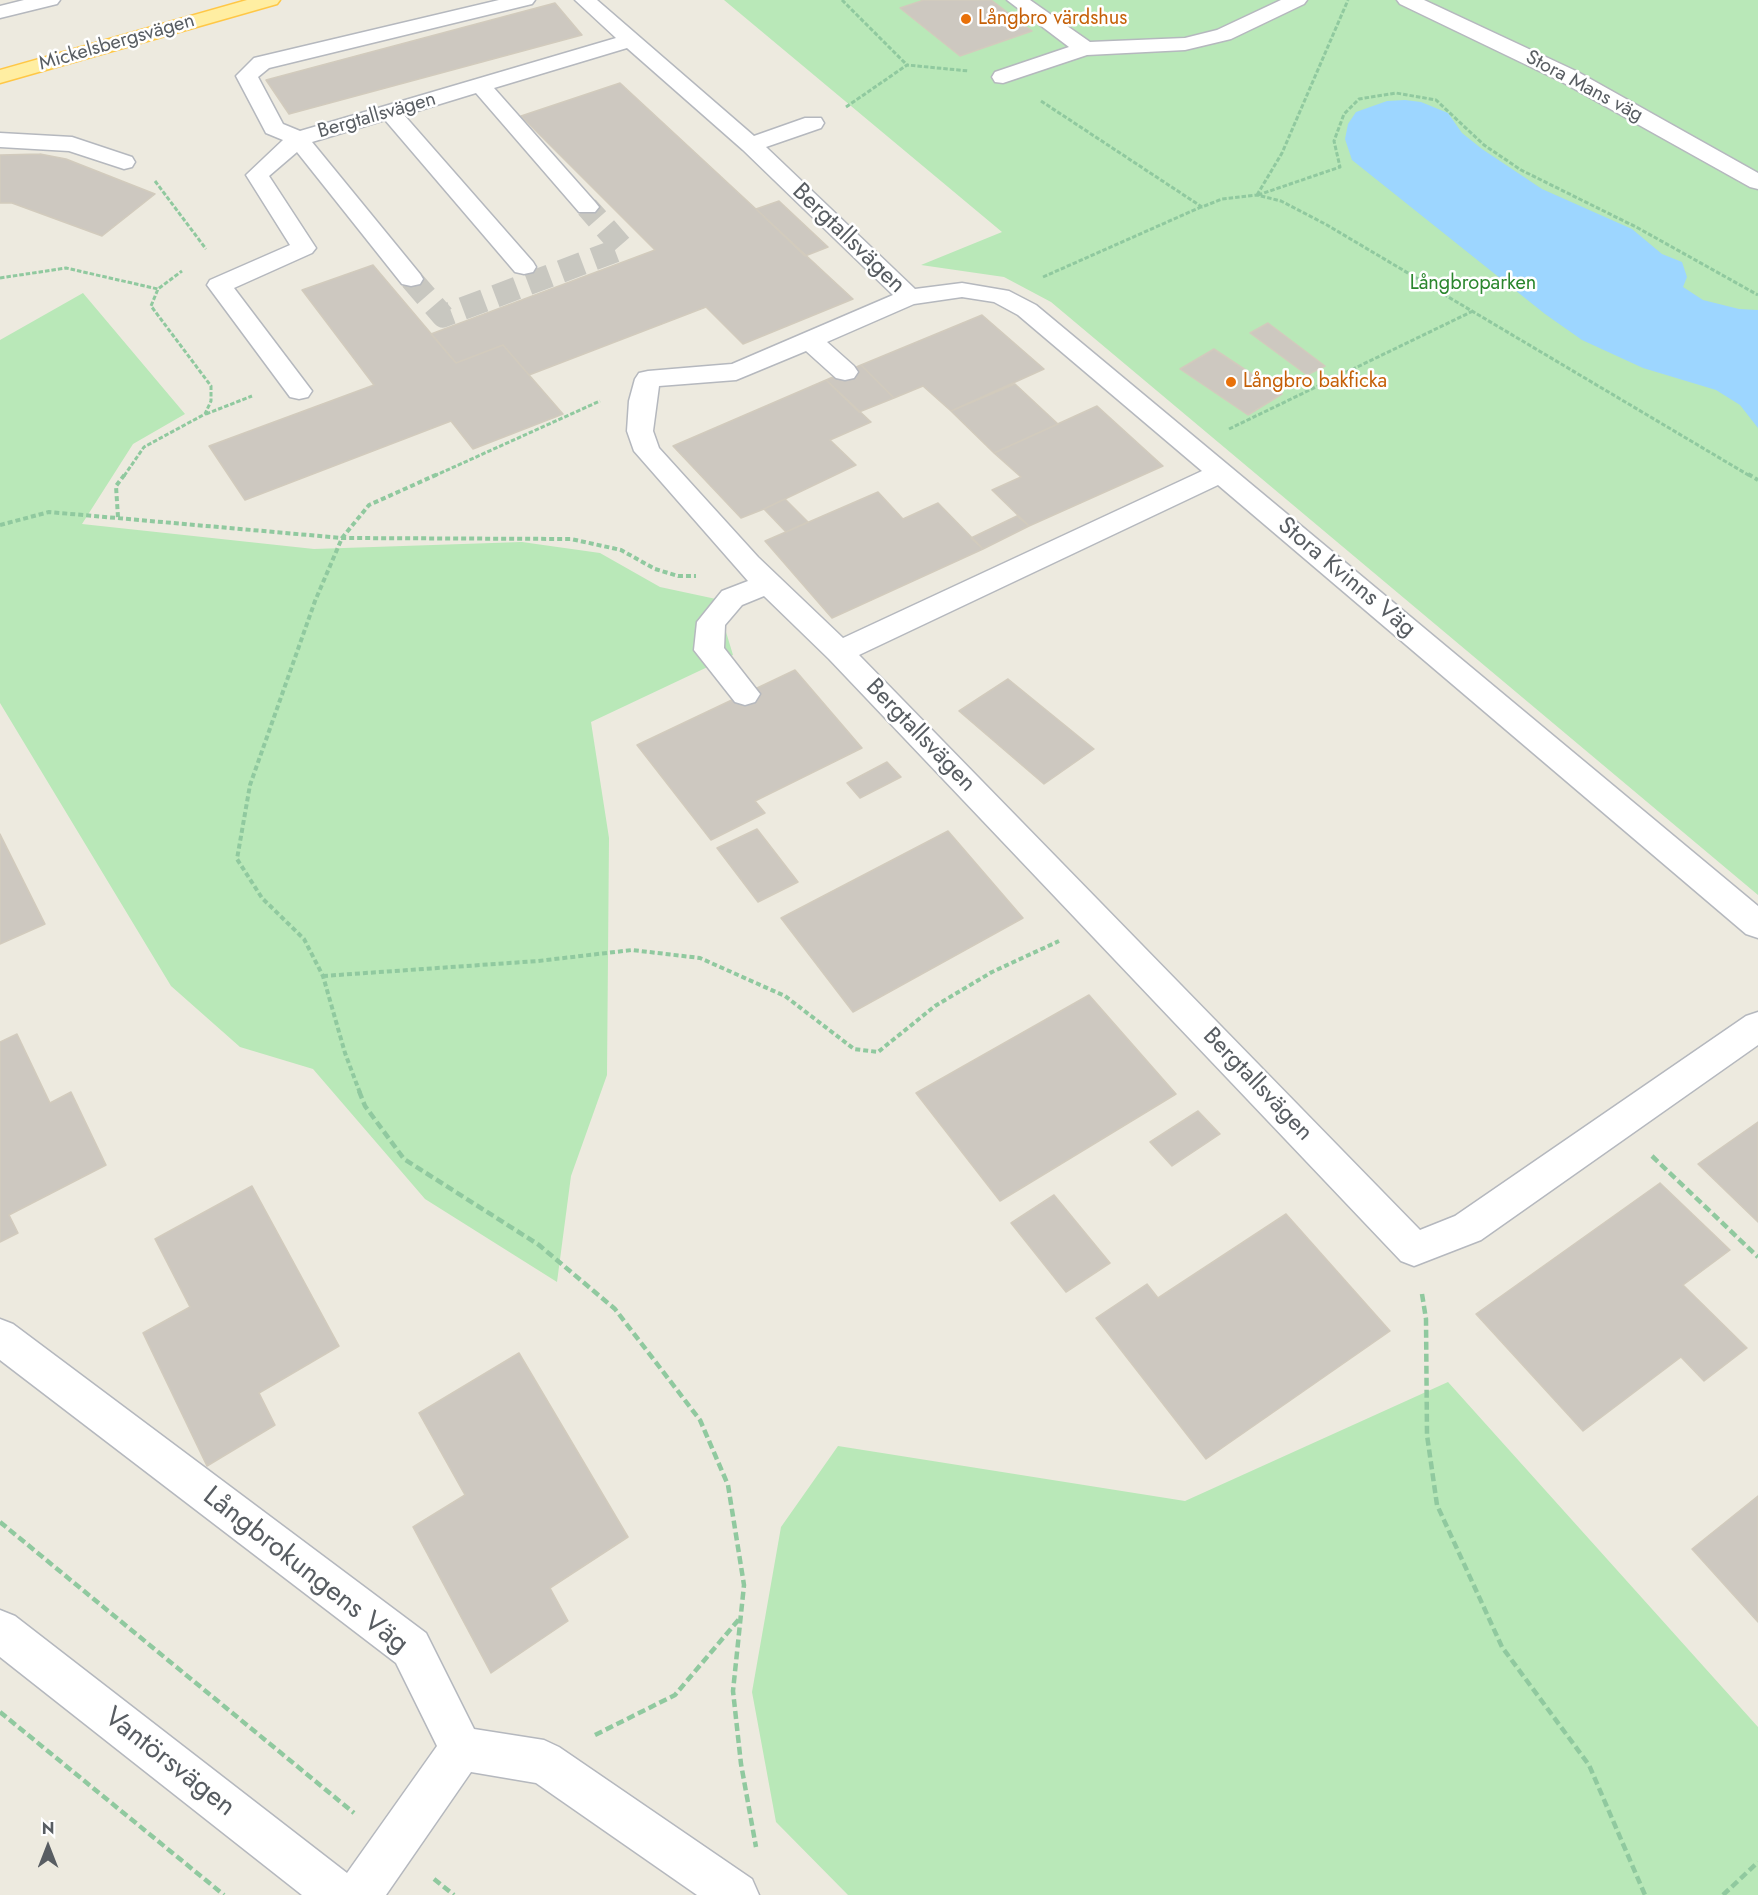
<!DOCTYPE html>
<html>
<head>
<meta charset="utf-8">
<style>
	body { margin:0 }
	#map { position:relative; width:1758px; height:1895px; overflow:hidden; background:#edeadf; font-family:Jost,sans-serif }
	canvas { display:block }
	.north { position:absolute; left:18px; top:1817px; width:60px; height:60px; -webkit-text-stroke:4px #fff; paint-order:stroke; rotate:0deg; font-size:16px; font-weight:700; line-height:24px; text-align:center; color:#585d62 }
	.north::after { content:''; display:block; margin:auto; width:21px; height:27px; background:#585d62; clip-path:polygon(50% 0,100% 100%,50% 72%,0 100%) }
</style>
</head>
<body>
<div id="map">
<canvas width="1758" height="1895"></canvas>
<div class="north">N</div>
</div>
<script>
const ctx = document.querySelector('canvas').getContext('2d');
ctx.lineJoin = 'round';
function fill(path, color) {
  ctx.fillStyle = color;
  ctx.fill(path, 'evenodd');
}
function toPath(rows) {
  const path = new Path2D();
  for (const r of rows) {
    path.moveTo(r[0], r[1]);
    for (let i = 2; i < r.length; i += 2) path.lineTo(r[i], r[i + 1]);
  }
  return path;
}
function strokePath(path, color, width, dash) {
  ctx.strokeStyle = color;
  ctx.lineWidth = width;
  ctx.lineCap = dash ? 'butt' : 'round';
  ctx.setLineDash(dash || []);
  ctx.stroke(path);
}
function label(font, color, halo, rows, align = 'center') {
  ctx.font = font + ' Jost,sans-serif';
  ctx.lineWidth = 5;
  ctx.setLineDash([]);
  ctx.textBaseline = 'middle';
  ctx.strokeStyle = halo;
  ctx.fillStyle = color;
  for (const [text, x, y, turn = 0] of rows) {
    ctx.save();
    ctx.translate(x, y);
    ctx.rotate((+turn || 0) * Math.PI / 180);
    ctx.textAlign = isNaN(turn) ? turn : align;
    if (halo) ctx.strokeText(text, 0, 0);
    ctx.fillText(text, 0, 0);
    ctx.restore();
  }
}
const green = toPath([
	[724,0,1758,0,1758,895,1051,302,1004,277,921,265,1002,232],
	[83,293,185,414,133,444,82,524,314,549,522,542,600,553,660,587,716,599,733,655,591,722,609,838,607,1075,571,1176,557,1282,425,1199,313,1069,240,1047,171,986,0,703,0,340],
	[1448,1382,1758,1727,1758,1895,848,1895,776,1822,752,1692,781,1527,838,1446,1185,1501]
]);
const water = toPath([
	[1405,100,1421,102,1448,113,1462,133,1482,149,1542,189,1632,229,1662,254,1682,262,1687,277,1683,287,1703,300,1739,309,1758,310,1758,428,1740,405,1716,390,1643,368,1582,340,1545,314,1352,160,1345,139,1348,124,1356,112,1387,101]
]);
const building = toPath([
	[924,0,991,0,1032,31,960,56,900,8,924,0],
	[555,3,582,35,289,114,266,80,555,3],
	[620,83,853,299,743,344,706,307,529,375,503,345,456,363,431,334,655,250,521,116,620,83],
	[40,154,66,159,155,194,102,236,12,203,0,203,0,155,40,154],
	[779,201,828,247,805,256,756,209,779,201],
	[373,265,456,363,503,345,563,414,473,449,451,421,245,500,209,446,374,385,302,290,373,265],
	[982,315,1044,369,951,411,923,386,894,398,861,365,982,315],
	[1268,323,1325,366,1307,375,1250,333,1268,323],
	[1214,349,1282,394,1248,415,1180,369,1214,349],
	[861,365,894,398,859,412,826,380,861,365],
	[826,380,871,422,830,440,856,465,764,509,741,518,673,446,826,380],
	[1015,384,1058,424,994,453,951,411,1015,384],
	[1097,406,1163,466,1029,526,992,490,1021,477,994,453,1097,406],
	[878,492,903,519,938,503,983,549,832,618,765,541,878,492],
	[785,499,808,522,786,532,764,509,785,499],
	[1017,516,1029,526,983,549,971,538,1017,516],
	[795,670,862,748,755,801,765,813,711,840,637,745,795,670],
	[1008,679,1094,749,1044,784,959,711,1008,679],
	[887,762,901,777,860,798,847,783,887,762],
	[757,829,798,882,758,902,717,848,757,829],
	[948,831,1023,918,853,1012,781,918,948,831],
	[0,834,45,924,0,944,0,834],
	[1089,995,1176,1094,1000,1201,916,1093,1089,995],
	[17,1034,50,1103,71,1092,106,1165,9,1215,18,1233,0,1242,0,1042,17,1034],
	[1198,1111,1220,1134,1172,1166,1150,1142,1198,1111],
	[1758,1122,1758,1222,1698,1164,1758,1122],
	[1660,1183,1730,1250,1683,1285,1747,1348,1704,1381,1681,1357,1583,1431,1476,1314,1660,1183],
	[252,1186,339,1346,259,1393,275,1425,207,1466,143,1333,190,1307,155,1239,252,1186],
	[1054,1195,1110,1263,1066,1292,1011,1223,1054,1195],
	[1286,1214,1390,1331,1206,1459,1096,1318,1147,1284,1158,1298,1286,1214],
	[519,1353,628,1537,550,1588,568,1621,491,1673,413,1527,465,1495,419,1413,519,1353],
	[1758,1496,1758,1622,1692,1549,1758,1496]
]);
const minorTunnel = toPath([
	[411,279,443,316,623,248,587,207]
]);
const pathFar2 = toPath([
	[842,0,907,65],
	[1041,101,1202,207,1222,199,1257,195,1281,201,1327,225,1750,476],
	[846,107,907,65,969,71],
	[155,181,206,249],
	[1257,195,1282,153,1348,0],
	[1258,195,1340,167,1334,141,1344,114,1359,99,1396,93,1436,100,1484,145,1521,170,1638,228,1758,295],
	[1043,277,1201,207],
	[0,278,66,268,158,289],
	[206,414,252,396],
	[1229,429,1473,311],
	[124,476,144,447,205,414,211,401,211,386,151,306,158,289,182,271],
	[434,476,600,401]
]);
const pathFar1 = toPath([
	[1748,474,1758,480],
	[118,517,116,486,125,474],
	[0,525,49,512,342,538,571,539,621,550,655,569,678,576,696,576],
	[323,976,538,961,632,950,700,958,785,996,854,1049,878,1052,935,1006,992,972,1059,941],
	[360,1093,345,1053,323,976,304,939,262,898,237,859,250,785,315,601,342,538,369,505,438,474]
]);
const path = toPath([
	[359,1091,365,1106,404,1159,539,1245,615,1309,700,1420,728,1485,744,1585,733,1691,741,1764,756,1847],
	[1652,1156,1758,1257],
	[1422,1294,1426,1319,1427,1435,1437,1505,1502,1647,1589,1765,1645,1895],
	[0,1522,354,1813],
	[0,1712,224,1895],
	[595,1735,675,1695,740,1618],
	[434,1879,454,1895],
	[1723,1895,1758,1862]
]);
const minor = toPath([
	[24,0,60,0,57,4,0,18,0,6,24,0],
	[499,0,535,0,532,4,269,68,258,77,283,124,300,131,616,38,575,0,597,0,754,136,805,118,821,118,824,123,821,128,766,147,915,289,962,283,1009,291,1036,305,1758,906,1758,938,1746,934,1218,485,859,655,1420,1230,1455,1216,1746,1016,1758,1012,1758,1045,1481,1240,1414,1266,1401,1261,829,659,764,596,742,605,725,625,724,648,760,694,755,702,745,705,735,702,694,650,697,622,722,591,748,581,634,451,627,431,629,401,635,379,639,373,648,371,732,364,893,295,743,150,627,48,494,88,595,202,599,207,595,212,579,212,476,93,404,115,533,262,536,267,533,272,524,274,515,272,385,120,312,142,420,274,423,279,420,284,411,286,402,284,297,152,269,176,316,248,312,253,234,288,312,391,308,397,299,399,290,397,207,285,210,280,290,245,246,175,283,140,266,133,236,76,254,58,499,0],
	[962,297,994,302,1018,315,1202,471,843,638,758,557,659,448,653,431,659,386,736,380,806,351,836,378,845,380,854,378,858,372,854,366,827,342,914,304,962,297],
	[1007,0,1030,0,1090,42,1185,38,1217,30,1281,0,1307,0,1304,4,1231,39,1185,50,1087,55,1003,83,995,82,992,77,995,72,1069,47,1007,0],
	[1397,0,1424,0,1578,72,1758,173,1758,189,1750,187,1562,82,1400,4,1397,0],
	[0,133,72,137,132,157,135,162,132,167,124,169,69,151,0,147,0,133],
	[0,1319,13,1324,426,1633,474,1729,544,1740,559,1747,752,1879,759,1895,697,1895,536,1783,471,1772,386,1895,302,1895,0,1657,0,1610,15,1616,347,1873,437,1746,396,1663,0,1360,0,1319]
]);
const major = toPath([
	[247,0,280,0,277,4,0,83,0,70,247,0]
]);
const markers = [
	[966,19,6,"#e8710a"],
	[1231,382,6,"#e8710a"]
];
const farFoodnames = [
	["Långbro värdshus",978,19],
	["Långbro bakficka",1243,382]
];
const farStreetnames = [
	["Mickelsbergsvägen",117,43,-16],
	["Stora Mans väg",1584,87,28],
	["Bergtallsvägen",377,116,-16]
];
const farParknames = [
	["Långbroparken",1473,284]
];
const streetNames = [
	["Bergtallsvägen",848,239,44],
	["Stora Kvinns Väg",1346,578,40],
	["Bergtallsvägen",920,736,46],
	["Bergtallsvägen",1257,1085,46]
];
const nearStreetnames = [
	["Långbrokungens Väg",305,1571,38],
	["Vantörsvägen",169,1763,38]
];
fill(green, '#b9e8b8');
fill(water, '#9dd6ff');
fill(building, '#cdc8c0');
strokePath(building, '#d2cbbd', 1.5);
strokePath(minorTunnel, '#c8c7c0', 23, [23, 12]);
strokePath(minor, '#b5b8be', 3);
strokePath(major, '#ffc746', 3);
strokePath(pathFar2, '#90c99f', 3, [4.5, 2]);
strokePath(pathFar1, '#90c99f', 4, [5, 3]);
strokePath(path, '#90c99f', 4.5, [8, 4]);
fill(minor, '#fff');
fill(major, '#ffeea2');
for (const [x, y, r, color] of markers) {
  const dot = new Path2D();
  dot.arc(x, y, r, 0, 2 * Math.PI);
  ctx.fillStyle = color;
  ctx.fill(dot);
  strokePath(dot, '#fff', 2);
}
label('20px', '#c56008', '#fff', farFoodnames, 'left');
label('20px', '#585d62', '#fff', farStreetnames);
label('20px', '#2b862e', '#fff', farParknames);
label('24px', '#585d62', '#fff', streetNames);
label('28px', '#585d62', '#fff', nearStreetnames);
</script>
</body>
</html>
